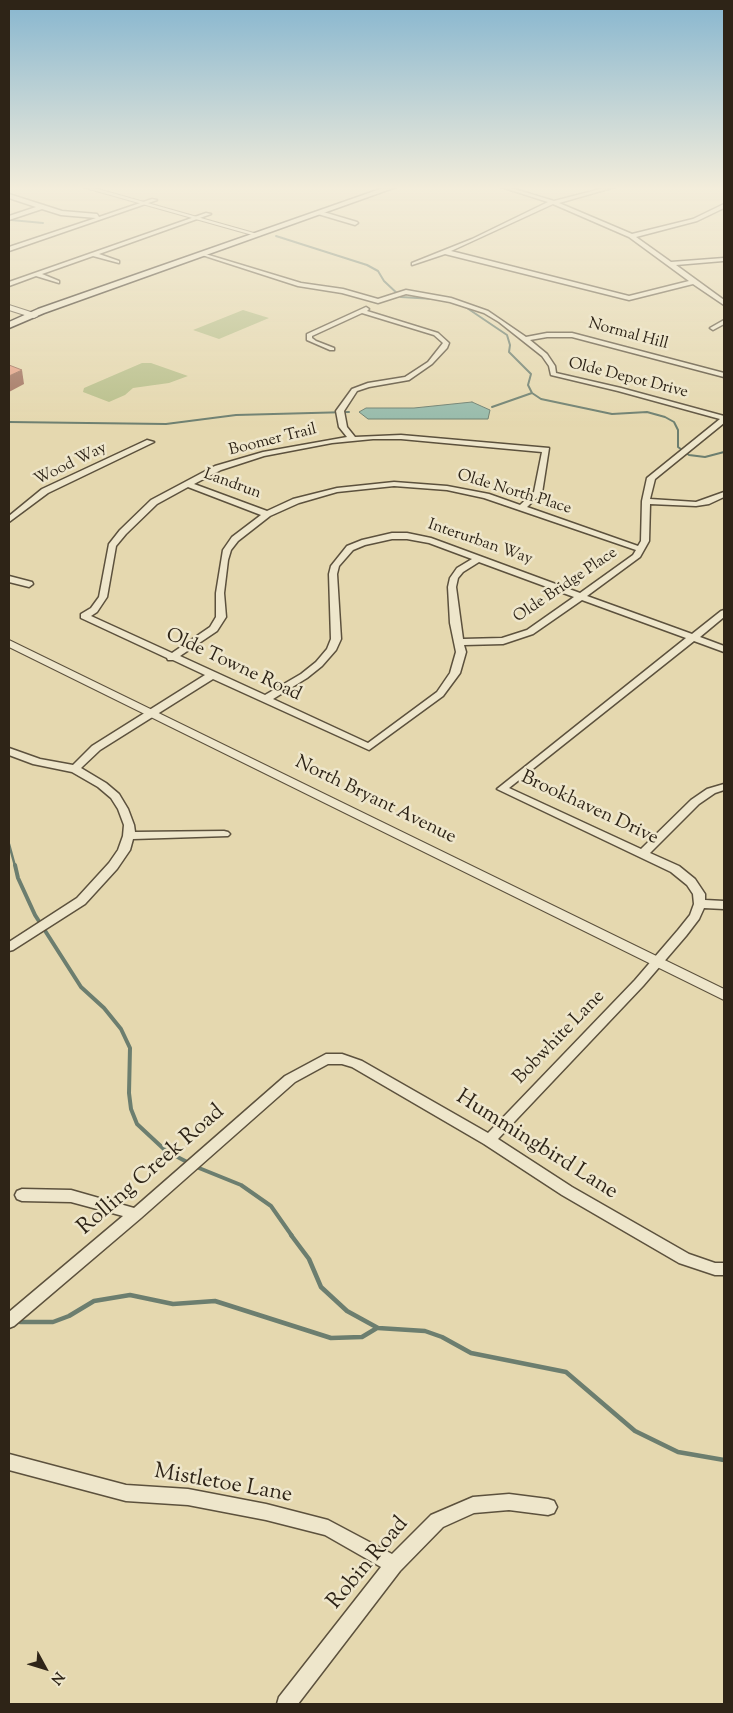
<!DOCTYPE html>
<html>
<head>
<meta charset="utf-8">
<style>
	body { margin:0 }
	#map { position:relative; width:733px; height:1713px; overflow:hidden; background:#e5d8af; font-family:"Sorts Mill Goudy",serif }
	canvas { display:block }
	.frame { position:absolute; inset:0; border:10px solid #2e2417; pointer-events:none }
	.north { position:absolute; left:20px; top:1643px; width:50px; height:50px; -webkit-text-stroke:4px #eee6cb; paint-order:stroke; rotate:129deg; font-size:14px; font-weight:700; line-height:20px; text-align:center; color:#2e2417 }
	.north::after { content:''; display:block; margin:auto; width:18px; height:22px; background:#2e2417; clip-path:polygon(50% 0,100% 100%,50% 72%,0 100%) }
</style>
</head>
<body>
<div id="map">
<canvas width="733" height="1713"></canvas>
<div class="frame"></div>
<div class="north">N</div>
</div>
<script>
const ctx = document.querySelector('canvas').getContext('2d');
ctx.lineJoin = 'round';
function fill(path, color) {
  ctx.fillStyle = color;
  ctx.fill(path, 'evenodd');
}
function toPath(rows) {
  const path = new Path2D();
  for (const r of rows) {
    path.moveTo(r[0], r[1]);
    for (let i = 2; i < r.length; i += 2) path.lineTo(r[i], r[i + 1]);
  }
  return path;
}
function strokePath(path, color, width, dash) {
  ctx.strokeStyle = color;
  ctx.lineWidth = width;
  ctx.lineCap = dash ? 'butt' : 'round';
  ctx.setLineDash(dash || []);
  ctx.stroke(path);
}
function label(font, color, halo, rows, align = 'center') {
  ctx.font = font + ' "Sorts Mill Goudy",serif';
  ctx.lineWidth = 5;
  ctx.setLineDash([]);
  ctx.textBaseline = 'middle';
  ctx.strokeStyle = halo;
  ctx.fillStyle = color;
  for (const [text, x, y, turn = 0] of rows) {
    ctx.save();
    ctx.translate(x, y);
    ctx.rotate((+turn || 0) * Math.PI / 180);
    ctx.textAlign = isNaN(turn) ? turn : align;
    if (halo) ctx.strokeText(text, 0, 0);
    ctx.fillText(text, 0, 0);
    ctx.restore();
  }
}
const green = toPath([
	[243,310,269,318,219,339,193,330],
	[142,363,151,363,188,376,169,383,133,388,125,395,109,402,83,392,84,388]
]);
const water = toPath([
	[472,402,490,410,488,419,368,419,359,412,366,408,414,408,472,402]
]);
const streamFar3 = toPath([
	[11,220,43,223],
	[276,236,367,265,378,271,384,281,401,297,434,299],
	[464,306,507,335,510,345,509,352,531,374,528,385,532,393,541,399,612,414,647,412,665,417,674,422,678,430,678,447,689,455,705,457,724,452],
	[492,407,532,393],
	[9,422,166,424,236,415,349,412]
]);
const streamFar2 = toPath([
	[9,844,15,866]
]);
const streamFar1 = toPath([
	[15,865,18,878,35,915,81,987,104,1008,121,1029,130,1048,129,1093,131,1109,137,1124,166,1151,189,1163],
	[194,1166,241,1185,271,1206,292,1236]
]);
const stream = toPath([
	[291,1235,309,1259,321,1287,347,1311,378,1328,425,1331,442,1337,471,1353,566,1372,635,1431,678,1452,724,1460],
	[9,1318,20,1322,53,1322,69,1316,94,1301,130,1295,173,1304,215,1301,331,1338,362,1337,377,1328]
]);
const minor = toPath([
	[501,187,508,187,554,201,608,187,615,187,559,203,632,234,693,219,724,204,724,208,697,221,636,237,671,262,724,258,723,261,676,265,724,300,724,305,693,284,629,300,445,254,412,265,412,263,472,239,548,202,501,187],
	[553,204,629,237,689,281,629,296,451,251,553,204],
	[9,194,62,211,97,214,99,217,152,199,157,200,9,251,9,247,96,218,61,215,42,209,9,220,9,216,36,207,9,198,9,194],
	[320,211,357,222,358,223,355,225,318,214,320,211],
	[206,213,211,214,99,254,119,261,119,263,93,256,42,274,59,281,59,283,36,276,9,286,9,282,206,213],
	[202,253,301,283,343,289,378,299,406,290,451,298,488,311,526,337,547,333,572,333,724,373,724,377,572,337,547,337,530,340,547,354,555,366,556,373,621,388,724,416,724,423,655,479,650,499,696,502,724,492,724,497,709,504,696,506,650,504,649,541,640,557,587,596,692,634,721,611,724,610,724,617,700,637,724,646,724,652,694,641,509,788,641,849,691,800,707,789,724,784,724,790,715,793,699,804,650,853,679,866,695,879,705,894,705,900,724,901,724,909,704,908,699,919,686,936,643,986,498,1139,572,1187,689,1254,715,1263,724,1263,724,1275,715,1275,679,1263,562,1195,484,1144,352,1067,342,1064,328,1064,295,1082,141,1218,14,1326,9,1328,9,1312,123,1216,71,1202,22,1201,17,1199,15,1195,17,1191,22,1189,71,1190,134,1208,285,1076,326,1054,342,1054,362,1061,488,1133,635,980,678,930,690,915,694,904,693,894,687,885,671,872,497,789,686,638,582,600,533,634,503,644,464,645,466,652,460,673,443,696,369,750,213,679,100,750,81,768,106,783,119,794,128,809,134,825,135,832,224,831,228,832,230,834,228,836,133,839,130,850,117,869,85,904,13,950,9,951,9,942,77,898,109,863,118,850,123,836,124,825,118,809,111,798,98,787,72,772,33,764,9,755,9,748,40,759,73,765,92,746,205,675,173,660,168,660,167,658,81,618,81,614,91,608,99,597,109,544,120,530,151,500,215,466,263,452,347,437,339,427,336,411,352,389,368,383,405,377,428,362,443,343,434,335,362,313,312,336,312,338,316,341,334,348,334,350,330,350,307,340,307,334,366,307,369,309,367,311,438,333,449,343,447,348,432,364,409,380,369,387,357,391,344,411,347,427,355,437,401,435,549,448,542,493,527,507,638,546,641,541,642,501,647,478,720,419,618,391,551,375,549,366,542,356,499,322,484,313,450,302,406,294,378,303,342,293,298,286,202,255,202,253],
	[373,439,401,439,542,452,534,492,520,505,489,494,447,486,394,482,337,488,293,499,267,511,194,484,221,470,264,456,332,443,373,439],
	[394,486,447,490,484,498,636,550,633,555,580,593,431,538,407,533,392,533,362,540,347,546,331,566,329,574,331,639,327,649,316,662,301,674,265,695,180,656,217,631,226,617,224,593,228,560,231,550,238,541,270,516,299,503,337,492,394,486],
	[188,487,261,515,232,537,223,550,216,593,216,617,210,627,172,653,91,616,97,612,107,597,116,546,126,534,157,504,188,487],
	[392,539,407,539,429,543,472,559,457,568,450,578,448,587,450,623,456,652,450,673,437,692,368,743,273,699,307,678,322,666,336,650,341,639,337,574,339,566,353,550,365,545,392,539],
	[479,562,574,597,527,630,502,638,463,639,456,587,458,578,463,572,479,562],
	[724,320,724,324,713,330,710,328,724,320],
	[147,440,154,442,48,493,9,522,9,516,42,489,147,440],
	[9,576,32,582,33,584,29,587,9,582,9,576],
	[9,1454,126,1485,188,1489,266,1504,328,1520,392,1554,431,1515,473,1497,509,1494,548,1499,554,1501,557,1507,554,1513,548,1515,509,1510,474,1513,443,1527,400,1571,298,1704,277,1704,279,1697,381,1567,325,1535,266,1520,188,1505,126,1501,9,1470,9,1454]
]);
const tertiary = toPath([
	[82,187,91,187,261,235,256,236,82,187],
	[9,305,37,314,38,316,34,318,9,310,9,305],
	[9,640,724,989,724,1000,9,647,9,640]
]);
const secondary = toPath([
	[386,187,396,187,44,313,9,328,9,322,38,309,386,187]
]);
const shadedWall = toPath([
	[22,370,24,384,9,392,9,376]
]);
const building = toPath([
	[9,365,22,370,9,376,9,365]
]);
const farStreetnames = [
	["Normal Hill",628,335,15],
	["Olde Depot Drive",628,379,14],
	["Boomer Trail",273,441,-14],
	["Wood Way",71,465,-26],
	["Landrun",232,485,20],
	["Olde North Place",514,493,17],
	["Interurban Way",480,543,19],
	["Olde Bridge Place",566,586,-34]
];
const streetNames = [
	["Olde Towne Road",233,666,25],
	["North Bryant Avenue",375,801,26],
	["Brookhaven Drive",589,809,25],
	["Bobwhite Lane",560,1038,-46]
];
const nearStreetnames = [
	["Hummingbird Lane",536,1146,32],
	["Rolling Creek Road",152,1171,-41],
	["Mistletoe Lane",223,1485,10],
	["Robin Road",369,1564,-50]
];
fill(green, '#b7be89');
fill(water, '#96baaa');
strokePath(water, '#6c7e6f', 1);
strokePath(streamFar3, '#6c7e6f', 2);
strokePath(streamFar2, '#6c7e6f', 2.5);
strokePath(streamFar1, '#6c7e6f', 4);
strokePath(stream, '#6c7e6f', 4.5);
strokePath(minor, '#5c513d', 3);
strokePath(tertiary, '#5c513d', 2);
strokePath(secondary, '#2e2417', 3);
fill(minor, '#eee6cb');
fill(tertiary, '#eee6cb');
fill(secondary, '#eee6cb');
fill(shadedWall, '#a0715e');
fill(building, '#e4a287');
strokePath(building, '#a0715e', 1);
const sky = ctx.createLinearGradient(0, 0, 0, 427);
sky.addColorStop(0, '#87b6cf');
sky.addColorStop(0.44, '#f3eddb');
sky.addColorStop(1, '#f3eddb00');
ctx.fillStyle = sky;
ctx.fillRect(0, 0, 733, 427);
label('16px', '#2e2417', '#eee6cb', farStreetnames);
label('19px', '#2e2417', '#eee6cb', streetNames);
label('22px', '#2e2417', '#eee6cb', nearStreetnames);
</script>
</body>
</html>
